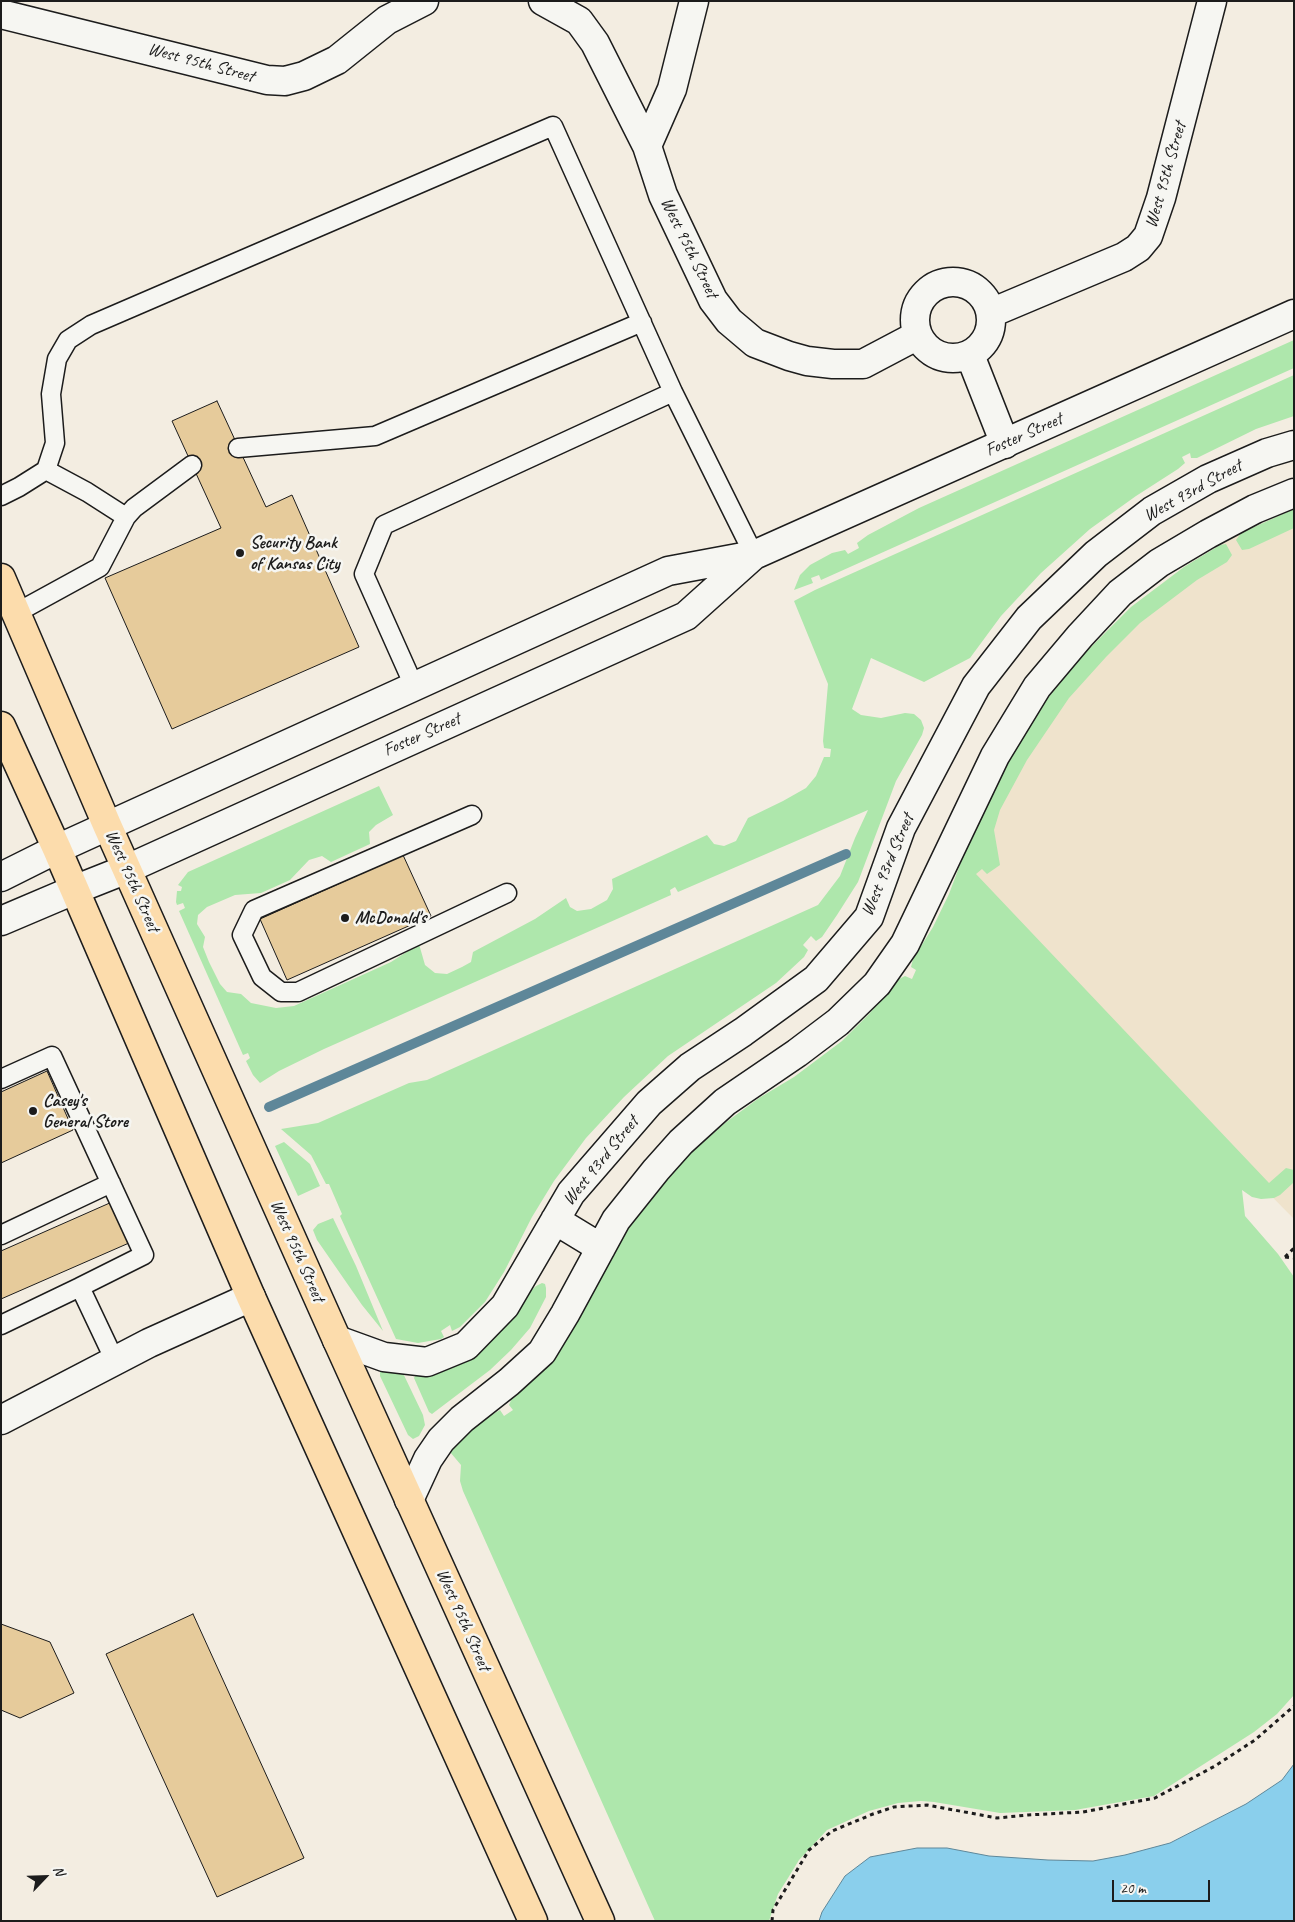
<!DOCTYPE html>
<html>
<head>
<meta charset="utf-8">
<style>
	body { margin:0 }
	#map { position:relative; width:1295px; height:1922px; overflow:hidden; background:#f3ede1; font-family:Caveat,sans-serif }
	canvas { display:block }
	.frame { position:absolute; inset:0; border:2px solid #1c1c1c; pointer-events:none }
	.north { position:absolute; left:20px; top:1852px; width:50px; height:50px; -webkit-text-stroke:4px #f6f6f2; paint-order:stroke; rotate:66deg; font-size:14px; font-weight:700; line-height:20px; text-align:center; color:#1c1c1c }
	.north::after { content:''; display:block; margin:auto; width:18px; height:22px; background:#1c1c1c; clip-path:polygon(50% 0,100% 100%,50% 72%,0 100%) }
	.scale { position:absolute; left:1112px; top:1880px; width:98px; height:22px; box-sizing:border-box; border:2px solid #1c1c1c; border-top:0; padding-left:6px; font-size:15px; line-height:18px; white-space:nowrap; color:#1c1c1c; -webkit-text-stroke:4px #f6f6f2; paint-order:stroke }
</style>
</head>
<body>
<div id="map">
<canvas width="1295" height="1922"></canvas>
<div class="frame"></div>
<div class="north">N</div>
<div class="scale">20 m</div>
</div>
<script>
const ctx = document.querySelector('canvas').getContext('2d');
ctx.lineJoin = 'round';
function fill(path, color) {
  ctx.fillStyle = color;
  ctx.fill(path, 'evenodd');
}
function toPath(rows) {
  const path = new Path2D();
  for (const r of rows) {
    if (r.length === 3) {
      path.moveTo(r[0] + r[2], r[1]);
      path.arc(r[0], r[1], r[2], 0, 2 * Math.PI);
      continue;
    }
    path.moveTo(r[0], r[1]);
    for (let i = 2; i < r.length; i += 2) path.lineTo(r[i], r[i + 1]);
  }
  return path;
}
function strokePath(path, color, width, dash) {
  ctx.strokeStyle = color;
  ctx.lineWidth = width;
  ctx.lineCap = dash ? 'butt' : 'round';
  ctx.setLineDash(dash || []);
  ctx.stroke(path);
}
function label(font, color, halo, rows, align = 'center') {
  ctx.font = font + ' Caveat,sans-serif';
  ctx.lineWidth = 5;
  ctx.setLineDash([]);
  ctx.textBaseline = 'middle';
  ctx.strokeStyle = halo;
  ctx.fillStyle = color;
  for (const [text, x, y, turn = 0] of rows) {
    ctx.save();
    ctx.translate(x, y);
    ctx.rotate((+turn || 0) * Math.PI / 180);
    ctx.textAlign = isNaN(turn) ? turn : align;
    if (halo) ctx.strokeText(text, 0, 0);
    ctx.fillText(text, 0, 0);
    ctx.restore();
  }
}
const built = toPath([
	[1294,509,1294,1219,956,877,1053,691,1084,654,1131,607,1184,567,1241,533]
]);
const green = toPath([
	[1294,340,1294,368,821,580,819,575,811,578,813,583,794,590,800,575,810,565,832,553,845,550,848,554,859,548,857,543,868,535,919,508],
	[1294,375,1294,416,1256,429,1197,458,1191,458,1190,453,1182,457,1185,463,1178,469,1136,496,1090,529,1041,573,1001,616,970,658,924,682,871,658,852,709,861,715,881,718,905,713,914,714,921,720,924,728,922,735,896,781,858,882,837,915,822,937,816,941,811,936,803,945,808,950,804,957,776,983,668,1056,624,1097,586,1138,554,1181,532,1217,504,1272,485,1302,460,1327,452,1331,450,1325,441,1331,444,1337,441,1339,418,1343,396,1339,340,1216,342,1214,329,1184,326,1184,311,1155,281,1129,318,1123,409,1083,427,1080,818,905,840,876,855,838,868,810,678,892,675,887,670,890,671,895,324,1049,279,1071,260,1083,253,1075,246,1061,250,1058,248,1053,243,1055,179,911,185,908,183,903,177,905,176,902,177,891,181,891,182,887,178,885,188,872,379,786,393,815,376,825,369,832,370,844,331,862,322,856,309,860,290,880,261,893,235,895,207,907,198,915,197,924,205,937,203,947,209,962,220,984,227,992,241,994,251,1003,276,1008,294,1006,391,962,419,944,425,965,435,973,447,974,462,967,471,962,473,952,535,919,566,898,570,907,577,911,591,909,607,900,613,889,612,879,707,835,714,844,724,846,736,841,748,818,783,801,806,788,816,776,824,757,830,757,831,749,824,748,823,741,828,684,794,601,815,590],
	[1294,509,1294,528,1249,549,1242,550,1236,540,1241,533],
	[1226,544,1232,555,1227,562,1197,580,1140,623,1106,657,1069,698,1027,760,1000,810,994,830,1000,865,987,874,982,869,976,874,1269,1183,1286,1168,1294,1170,1293,1183,1280,1195,1274,1198,1261,1199,1252,1197,1242,1190,1245,1216,1278,1254,1294,1277,1294,1695,1277,1714,1254,1732,1154,1796,1075,1810,1000,1813,934,1802,921,1801,898,1803,869,1811,827,1830,799,1860,788,1878,778,1894,769,1921,655,1921,463,1491,460,1481,461,1465,450,1452,461,1437,479,1422,500,1410,504,1416,513,1410,509,1405,512,1398,536,1376,577,1320,629,1224,690,1154,725,1123,759,1098,794,1077,842,1041,869,1014,899,979,905,976,912,979,916,970,911,967,913,959,933,927,949,894,977,819,994,783,1038,710,1084,654,1131,607,1184,567,1220,545],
	[284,1142,310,1164,320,1186,298,1196,275,1146],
	[333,1218,356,1266,383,1331,362,1305,317,1240,313,1230,318,1224],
	[542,1283,545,1284,546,1288,546,1297,530,1328,511,1350,490,1370,432,1414,429,1412,414,1378,417,1371,522,1299,536,1286],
	[401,1369,423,1415,425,1425,419,1436,413,1439,408,1435,380,1376,380,1370]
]);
const water = toPath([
	[1294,1764,1294,1921,819,1921,822,1912,845,1876,870,1857,917,1848,947,1848,989,1856,1048,1860,1093,1861,1125,1855,1170,1843,1246,1804,1282,1780,1294,1764]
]);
const stream = toPath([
	[269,1107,846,854]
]);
const building = toPath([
	[217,401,266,507,292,495,359,647,172,729,105,578,221,528,172,421,217,401],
	[403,855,431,916,287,980,260,919,403,855],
	[47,1071,73,1130,1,1163,1,1092,47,1071],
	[112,1202,129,1243,1,1299,1,1251,112,1202],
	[193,1614,304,1858,217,1897,106,1654,193,1614],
	[1,1624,50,1642,74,1693,20,1718,1,1710,1,1624]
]);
const path = toPath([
	[1285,1257,1294,1248],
	[1285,1257,1294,1258],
	[772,1921,773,1910,809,1850,832,1831,873,1814,894,1807,927,1805,997,1818,1028,1815,1083,1812,1155,1798,1215,1766,1255,1740,1294,1706]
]);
const service = toPath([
	[238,448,375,436,642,322],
	[46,470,87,492,126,517],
	[1,496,19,487,46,470,55,443,51,394,57,359,68,340,91,325,553,126,673,392,754,555],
	[16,613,100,567,126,517,134,508,192,465],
	[414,686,364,574,384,525,673,392],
	[472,815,254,910,242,935,262,977,281,992,298,992,507,893],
	[1,1079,52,1056,144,1255,80,1287,115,1361],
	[1,1235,111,1183],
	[1,1325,80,1287]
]);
const minor = toPath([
	[543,1,579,21,595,43,647,146,663,195,713,300,729,321,755,343,789,356,807,361,833,364,863,364,918,335],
	[1,14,267,80,285,81,304,76,337,60,387,20,424,1],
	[647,146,672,89,694,1],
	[953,320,38],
	[991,313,1124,257,1138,248,1148,236,1161,198,1212,1],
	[970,355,1005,444],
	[1,877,57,849],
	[1,921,74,890],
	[555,1220,601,1248],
	[337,1340,384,1357,427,1362,466,1346,505,1306,571,1193,649,1103,690,1067,743,1032,816,979,869,917,901,828,976,686,1029,618,1096,554,1152,511,1208,479,1267,453,1294,445],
	[1,1420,149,1343,251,1297],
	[409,1500,428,1459,441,1440,462,1419,509,1382,542,1352,565,1314,616,1220,656,1170,681,1142,725,1102,797,1053,838,1022,877,984,905,944,995,756,1037,687,1080,636,1120,593,1159,563,1208,534,1255,509,1294,493]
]);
const tertiary = toPath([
	[57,849,668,571,754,555,1294,314],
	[74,890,127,869,686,616,754,555]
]);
const primary = toPath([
	[1,578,107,825,337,1340,600,1921],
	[1,726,57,849,251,1297,533,1921]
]);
const markers = [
	[240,553,5,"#1c1c1c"],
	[345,918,5,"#1c1c1c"],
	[33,1111,5,"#1c1c1c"]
];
const streetNames = [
	["West 95th Street",201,63,15],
	["West 95th Street",1166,175,-74],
	["West 95th Street",689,248,64],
	["Foster Street",1024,435,-24],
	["West 93rd Street",1193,491,-29],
	["Foster Street",422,735,-24],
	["West 93rd Street",888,865,-67],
	["West 95th Street",132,881,66],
	["West 93rd Street",601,1161,-51],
	["West 95th Street",297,1251,66],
	["West 95th Street",463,1620,66]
];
const poiNames = [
	["Security Bank",250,543],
	["of Kansas City",250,564],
	["McDonald's",355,918],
	["Casey's",43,1101],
	["General Store",43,1122]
];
fill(built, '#efe3cc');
fill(green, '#aee7ac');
fill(water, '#8acfec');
strokePath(water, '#5e8799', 1);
strokePath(stream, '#5e8799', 10);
fill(building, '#e6cb9b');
strokePath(building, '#1c1c1c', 1);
strokePath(service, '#1c1c1c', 21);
strokePath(minor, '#1c1c1c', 31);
strokePath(tertiary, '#1c1c1c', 31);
strokePath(primary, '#1c1c1c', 31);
strokePath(path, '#1c1c1c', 3, [4, 4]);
strokePath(service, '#f6f6f2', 18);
strokePath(minor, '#f6f6f2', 28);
strokePath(tertiary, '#f6f6f2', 28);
strokePath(primary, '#fcdcac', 28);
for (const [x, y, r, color] of markers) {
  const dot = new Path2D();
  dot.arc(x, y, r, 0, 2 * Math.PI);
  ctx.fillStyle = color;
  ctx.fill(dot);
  strokePath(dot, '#f6f6f2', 2);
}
label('18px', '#1c1c1c', '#f6f6f2', streetNames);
label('bold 18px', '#1c1c1c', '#f6f6f2', poiNames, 'left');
</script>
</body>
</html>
